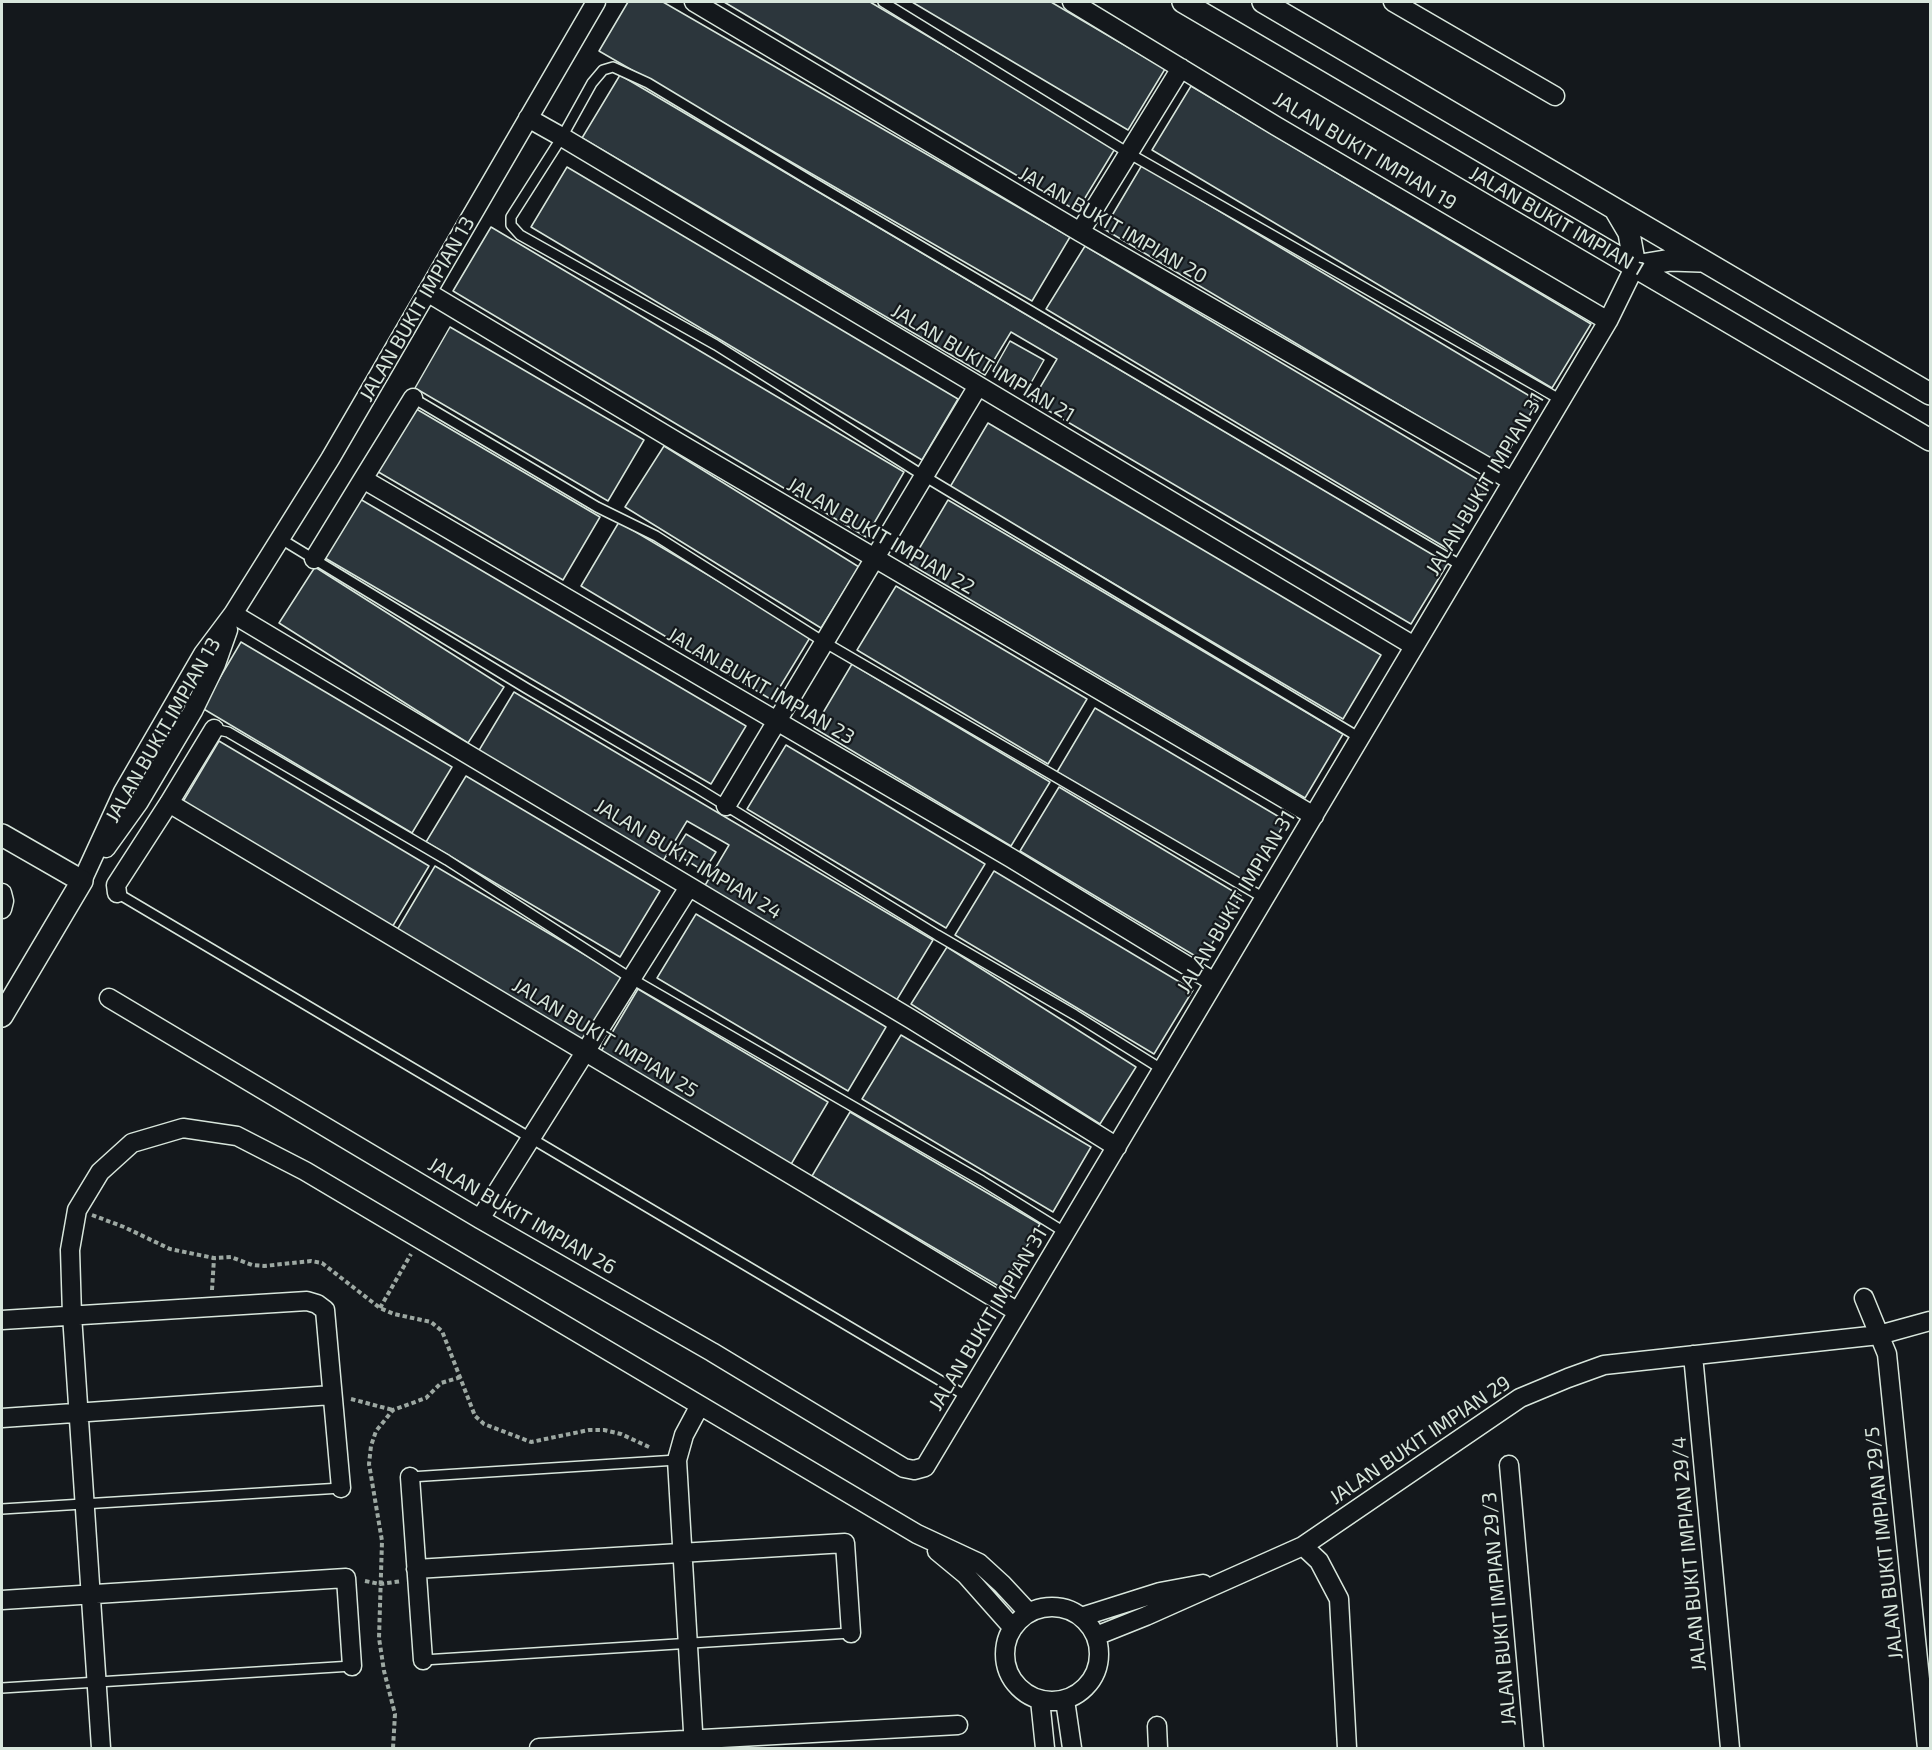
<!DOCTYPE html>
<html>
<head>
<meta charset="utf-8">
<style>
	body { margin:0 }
	#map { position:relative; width:1932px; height:1750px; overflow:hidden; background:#14181c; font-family:"Exo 2",sans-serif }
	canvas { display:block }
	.frame { position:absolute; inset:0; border:3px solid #d8e6dc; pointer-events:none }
</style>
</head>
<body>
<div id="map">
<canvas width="1932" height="1750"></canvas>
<div class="frame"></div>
</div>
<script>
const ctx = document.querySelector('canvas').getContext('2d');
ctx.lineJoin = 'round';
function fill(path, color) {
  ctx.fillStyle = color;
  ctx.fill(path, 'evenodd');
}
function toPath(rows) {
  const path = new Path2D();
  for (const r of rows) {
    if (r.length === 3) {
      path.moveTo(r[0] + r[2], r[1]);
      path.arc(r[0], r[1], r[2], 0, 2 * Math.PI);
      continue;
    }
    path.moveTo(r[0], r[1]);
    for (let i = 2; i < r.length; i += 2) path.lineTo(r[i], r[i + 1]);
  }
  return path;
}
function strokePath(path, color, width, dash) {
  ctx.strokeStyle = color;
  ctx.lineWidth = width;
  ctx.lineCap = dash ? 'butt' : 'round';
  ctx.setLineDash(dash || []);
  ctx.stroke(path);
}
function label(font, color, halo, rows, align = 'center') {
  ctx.font = font + ' "Exo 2",sans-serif';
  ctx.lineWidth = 4.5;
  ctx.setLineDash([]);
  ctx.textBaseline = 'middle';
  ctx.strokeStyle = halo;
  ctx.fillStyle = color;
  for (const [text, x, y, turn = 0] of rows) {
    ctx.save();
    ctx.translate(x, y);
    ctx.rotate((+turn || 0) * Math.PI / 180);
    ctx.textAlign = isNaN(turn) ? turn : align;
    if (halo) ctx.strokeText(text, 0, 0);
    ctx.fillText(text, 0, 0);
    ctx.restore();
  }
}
const building = toPath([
	[628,2,663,2,1070,237,1032,301,599,51,628,2],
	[724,2,870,2,1116,147,1077,211,724,2],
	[912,2,1051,2,1165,69,1128,130,912,2],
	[620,75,1448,563,1411,624,1032,401,1057,359,1011,332,985,375,582,138,620,75],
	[1191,86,1591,324,1552,388,1152,150,1191,86],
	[1142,165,1538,401,1500,465,1104,229,1142,165],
	[567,167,958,399,922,460,531,227,567,167],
	[491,227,904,472,866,537,453,291,491,227],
	[1085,246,1487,485,1448,549,1046,309,1085,246],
	[450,327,644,440,608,501,415,388,450,327],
	[1010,341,1044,360,1027,390,993,371,1010,341],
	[413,407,600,517,563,580,375,470,413,407],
	[988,423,1381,655,1343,719,950,487,988,423],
	[664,446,859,567,821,628,625,507,664,446],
	[360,499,746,726,711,784,325,558,360,499],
	[948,500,1343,734,1305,798,910,564,948,500],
	[619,522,811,636,772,700,581,586,619,522],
	[315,567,504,687,468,743,279,623,315,567],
	[896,586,1087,699,1048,764,857,650,896,586],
	[241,642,452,767,412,833,202,708,241,642],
	[852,664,1050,782,1011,846,814,728,852,664],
	[514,692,933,940,896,1001,704,887,729,845,687,821,663,861,478,752,514,692],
	[1095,708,1286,821,1248,885,1057,772,1095,708],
	[219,741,429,866,391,929,181,805,219,741],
	[786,745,985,864,946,928,747,809,786,745],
	[466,776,660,891,620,957,426,842,466,776],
	[1059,787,1241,896,1202,960,1020,851,1059,787],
	[686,834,716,852,704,871,674,853,686,834],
	[435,866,626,979,587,1044,397,930,435,866],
	[994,871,1193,990,1154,1054,955,935,994,871],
	[696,914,886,1027,848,1091,657,978,696,914],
	[947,947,1136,1067,1100,1124,911,1004,947,947],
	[638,989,828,1102,790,1166,600,1053,638,989],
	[901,1035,1091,1147,1053,1212,862,1099,901,1035],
	[850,1112,1040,1224,1002,1288,812,1176,850,1112]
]);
const path = toPath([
	[92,1215,124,1227,170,1249,214,1258,231,1257,252,1265,264,1266,311,1261,322,1263,380,1308,394,1314,431,1322,442,1331,475,1416,484,1424,531,1442,589,1430,604,1430,621,1434,649,1447],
	[212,1290,214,1258],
	[380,1308,411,1254],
	[351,1399,393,1410],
	[365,1581,380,1584,402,1581],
	[393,1748,395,1714,384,1671,379,1638,382,1541,369,1464,371,1446,376,1431,393,1410,426,1398,441,1383,461,1377]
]);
const service = toPath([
	[883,2,1130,154,1561,400],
	[413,398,597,507,656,536,824,642,1264,898],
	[281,539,526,688,697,788,937,935,1075,1015,1163,1070],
	[214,729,228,732,447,860,632,979,982,1181,1066,1233],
	[1360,738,924,476,716,345,520,235,511,225,511,217,562,137,592,83,603,70,613,67,648,83,809,180,1462,566],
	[117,893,968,1397],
	[410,1477,677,1460],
	[2,1509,341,1488],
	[423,1660,851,1633],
	[2,1688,352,1666]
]);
const minor = toPath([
	[694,2,1080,232,1512,481],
	[1393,2,1555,96],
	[528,118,562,137,1414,646],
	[1080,232,1181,68],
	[427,292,679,443,1314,816],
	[1608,321,1635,266],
	[363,479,413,398],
	[314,559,363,479,1011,858,1214,982],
	[233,614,911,1019,1117,1147],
	[169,803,810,1186,1018,1312],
	[726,806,978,386],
	[106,848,139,802,193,711,216,664,228,630],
	[82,881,123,792,203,654,233,614,330,459,596,2],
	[2,893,4,901,2,909],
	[117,893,116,885,169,803,214,729],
	[109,998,480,1219,712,1352,904,1468,914,1470,925,1467,1018,1312,1608,321,1276,126,1072,2],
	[480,1219,689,887],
	[1864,1298,1887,1354,1927,1748],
	[2,1320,307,1301,317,1304,325,1310,341,1488],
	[1693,1355,1730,1748],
	[2,1418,332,1395],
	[1509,1465,1534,1748],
	[410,1477,423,1660],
	[1303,1546,1319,1561,1339,1599,1347,1748],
	[937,1551,966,1575,1013,1628],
	[416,1569,845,1543,851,1633],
	[2,1600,346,1578,352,1666],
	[1052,1654,47],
	[1081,1617,1160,1592,1203,1584],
	[1096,1636,1146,1616,1303,1546,1520,1398,1568,1378,1604,1365,1879,1335,1930,1321],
	[1040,1700,1045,1748],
	[1065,1700,1072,1748],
	[1157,1726,1158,1748],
	[101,1748,72,1315,70,1250,77,1210,100,1172,132,1143,183,1128,237,1136,305,1171,917,1534,979,1563,1002,1584,1029,1613],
	[539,1748,958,1725],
	[694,1748,677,1460,684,1435,699,1407]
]);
const tertiary = toPath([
	[1183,2,1930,440],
	[1263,2,1930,394],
	[1616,211,1629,233,1635,266],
	[1635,266,1671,260,1700,261],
	[2,835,82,881,2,1016]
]);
const streetNames = [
	["JALAN BUKIT IMPIAN 19",1365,151,31],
	["JALAN BUKIT IMPIAN 1",1557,221,30],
	["JALAN BUKIT IMPIAN 20",1113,225,30],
	["JALAN BUKIT IMPIAN 13",417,309,-60],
	["JALAN BUKIT IMPIAN 21",983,363,31],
	["JALAN BUKIT IMPIAN 31",1485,484,-59],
	["JALAN BUKIT IMPIAN 22",881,536,30],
	["JALAN BUKIT IMPIAN 23",761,686,30],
	["JALAN BUKIT IMPIAN 13",163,730,-60],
	["JALAN BUKIT IMPIAN 24",688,859,31],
	["JALAN BUKIT IMPIAN 31",1236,902,-59],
	["JALAN BUKIT IMPIAN 25",605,1038,31],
	["JALAN BUKIT IMPIAN 26",522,1216,30],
	["JALAN BUKIT IMPIAN 31",988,1319,-59],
	["JALAN BUKIT IMPIAN 29",1420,1440,-34],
	["JALAN BUKIT IMPIAN 29/5",1884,1543,-96],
	["JALAN BUKIT IMPIAN 29/4",1689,1554,-95],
	["JALAN BUKIT IMPIAN 29/3",1499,1609,-95]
];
fill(building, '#2c363c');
strokePath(building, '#d8e6dc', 1.5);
strokePath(service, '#d8e6dc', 12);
strokePath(minor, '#d8e6dc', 21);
strokePath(tertiary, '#d8e6dc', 24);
strokePath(path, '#9da8a2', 4, [4.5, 3]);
strokePath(service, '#14181c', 9);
strokePath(minor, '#14181c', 18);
strokePath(tertiary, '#14181c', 21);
label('20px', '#d8e6dc', '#14181c', streetNames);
</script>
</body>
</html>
